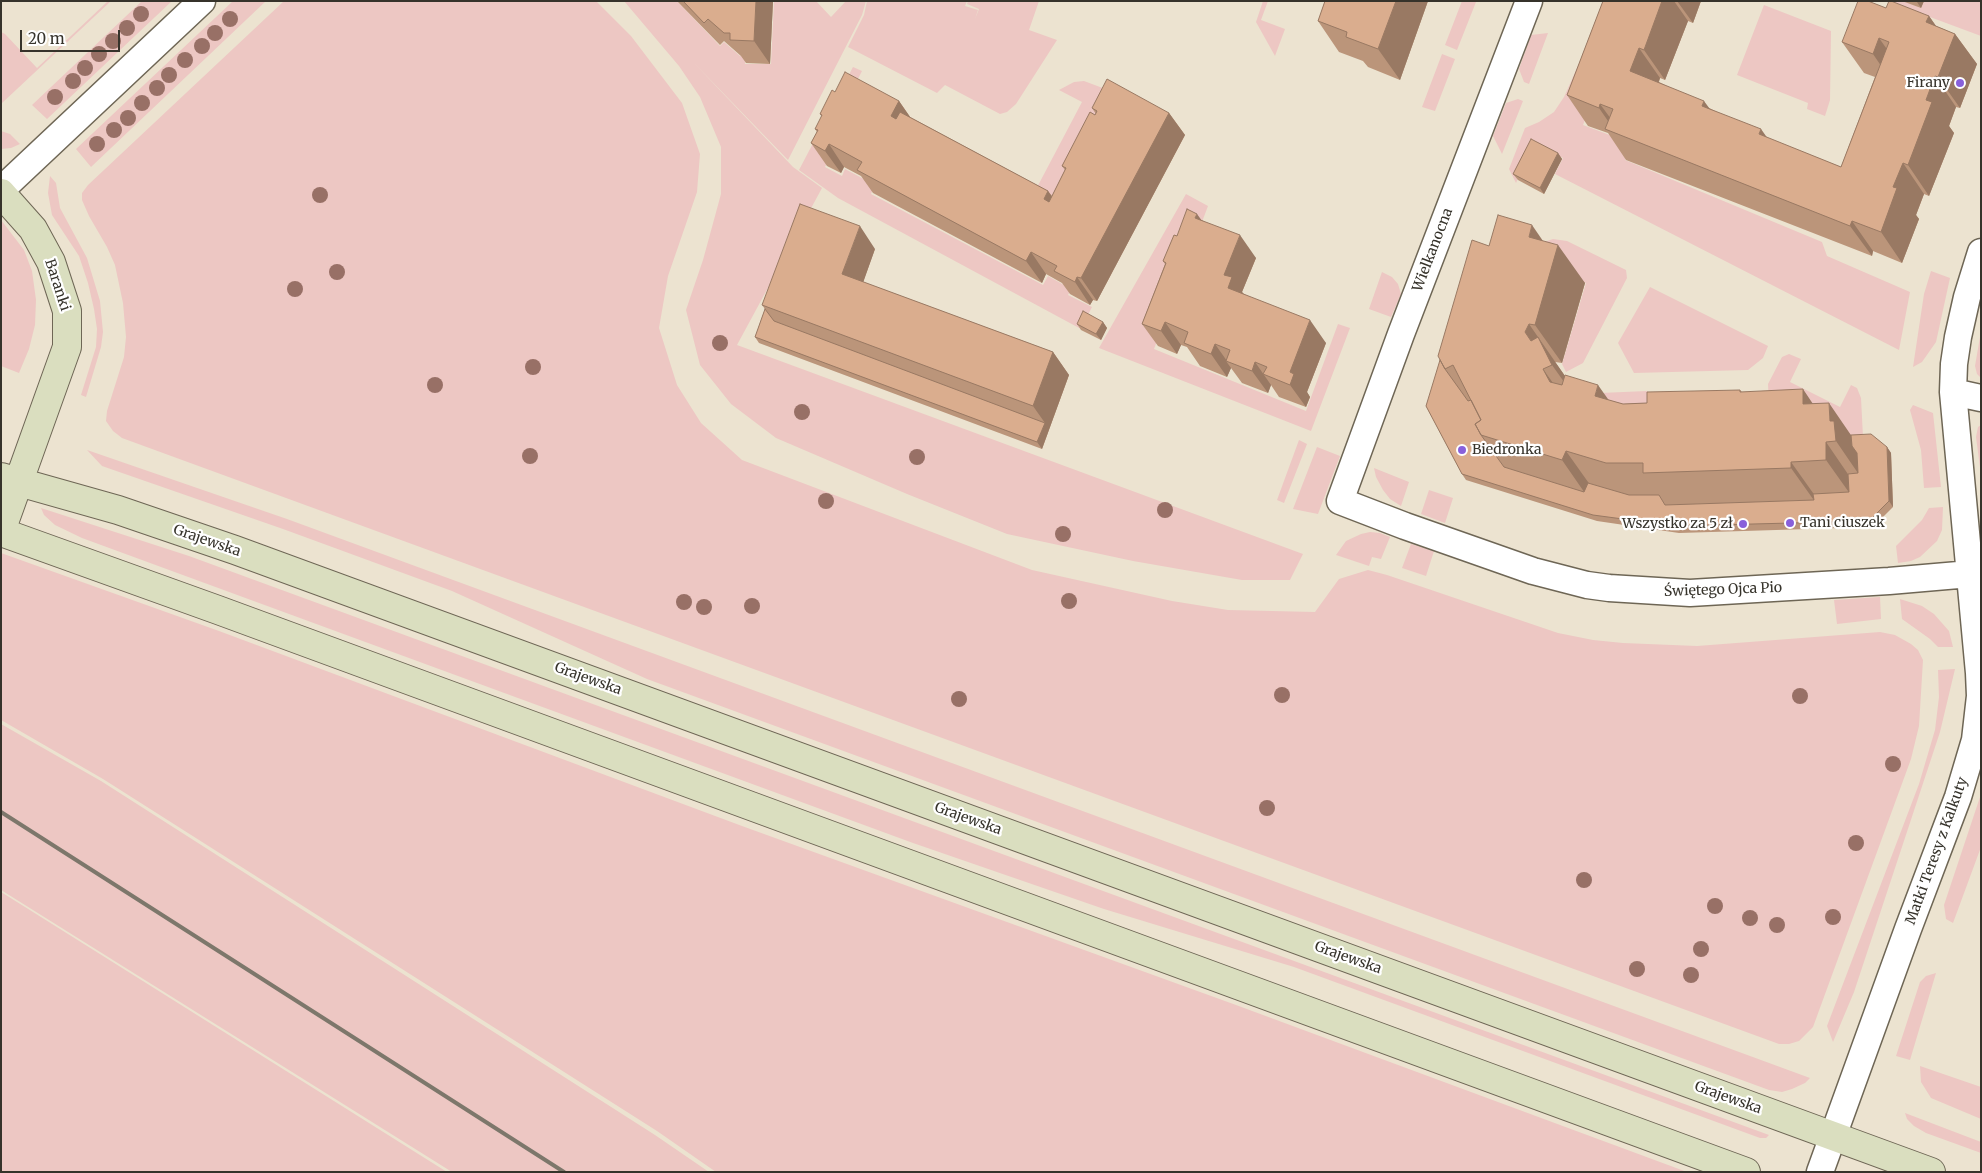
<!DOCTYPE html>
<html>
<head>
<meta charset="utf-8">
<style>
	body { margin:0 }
	#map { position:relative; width:1982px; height:1173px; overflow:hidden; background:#ece3d0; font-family:Merriweather,serif }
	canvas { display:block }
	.frame { position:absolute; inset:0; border:2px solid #36332b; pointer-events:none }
	.scale { position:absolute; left:20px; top:30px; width:100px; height:22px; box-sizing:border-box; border:2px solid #36332b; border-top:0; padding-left:6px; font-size:15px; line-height:18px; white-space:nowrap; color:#36332b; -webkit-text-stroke:4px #fff; paint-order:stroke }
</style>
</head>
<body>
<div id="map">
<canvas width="1982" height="1173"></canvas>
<div class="frame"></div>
<div class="scale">20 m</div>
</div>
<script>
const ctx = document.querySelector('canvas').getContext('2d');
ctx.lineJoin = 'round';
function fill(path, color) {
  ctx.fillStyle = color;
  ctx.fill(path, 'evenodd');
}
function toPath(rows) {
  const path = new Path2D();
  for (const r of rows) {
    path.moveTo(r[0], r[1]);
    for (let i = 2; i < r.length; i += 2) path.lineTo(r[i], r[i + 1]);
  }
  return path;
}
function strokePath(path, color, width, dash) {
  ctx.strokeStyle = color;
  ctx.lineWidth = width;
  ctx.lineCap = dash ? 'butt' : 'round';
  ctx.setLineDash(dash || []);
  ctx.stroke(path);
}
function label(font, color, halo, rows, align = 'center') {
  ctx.font = font + ' Merriweather,serif';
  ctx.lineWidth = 4.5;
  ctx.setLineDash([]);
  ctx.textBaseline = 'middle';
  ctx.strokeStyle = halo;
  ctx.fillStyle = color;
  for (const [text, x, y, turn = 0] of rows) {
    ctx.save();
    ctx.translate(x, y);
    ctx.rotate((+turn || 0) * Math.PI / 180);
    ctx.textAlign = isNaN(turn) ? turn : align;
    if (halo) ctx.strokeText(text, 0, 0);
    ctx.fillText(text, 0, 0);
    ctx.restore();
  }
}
const green = toPath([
	[108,1,111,1,1,104,1,32,5,34,37,68],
	[142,1,172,1,47,119,32,105],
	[233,1,266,1,91,167,76,149],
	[284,1,596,1,631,36,682,103,700,154,697,192,668,276,659,328,677,385,701,423,742,460,1032,570,1172,601,1228,610,1315,612,1339,579,1368,570,1387,575,1558,633,1593,640,1623,643,1697,646,1880,632,1895,635,1911,644,1918,650,1923,660,1919,726,1911,759,1813,1027,1799,1041,1789,1044,1779,1044,122,438,113,431,106,421,107,411,124,357,126,337,123,303,115,265,107,247,89,216,82,200,82,193,88,185],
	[624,1,677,1,720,46,724,42,740,56,745,56,745,64,771,64,774,1,816,1,831,17,846,1,866,1,862,15,788,160,694,63,793,167,822,188,737,345,1303,554,1290,580,1242,580,1133,561,1007,534,907,494,776,438,731,404,700,365,686,310,703,260,721,194,721,147,700,97,679,66],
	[867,1,967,1,965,6,978,10,975,19,979,9,967,4,968,1,1039,1,1029,30,1057,40,1016,104,1007,112,1000,114,945,85,937,93,848,47,864,15],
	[1263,1,1268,1,1261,20,1285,29,1275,56,1256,22],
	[1462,1,1476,2,1457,50,1445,45],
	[1607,1,1631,1,1583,125,1631,143,1625,160,1822,242,1827,256,1910,292,1899,350,1555,174,1563,158,1534,144,1516,183,1509,169,1525,128,1539,122,1554,112,1564,97],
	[1893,1,1981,1,1981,36,1895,4],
	[1764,5,1831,31,1830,100,1825,116,1807,109,1808,103,1737,75],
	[1548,33,1529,84,1524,82,1519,69,1531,35],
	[1442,54,1455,59,1435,111,1422,107],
	[853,67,862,71,853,89,832,153,825,167,842,176,845,169,875,185,871,194,1043,285,1048,276,1071,289,1068,295,1092,307,1081,329,838,198,799,170],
	[1084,81,1124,96,1064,212,1033,195,1082,102,1059,90,1074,82],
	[1518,99,1523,101,1502,154,1493,136,1506,103],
	[1,131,10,134,20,144,11,148,1,149],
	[50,176,56,183,60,208,87,258,100,301,103,332,101,347,86,397,81,395,96,347,97,329,94,309,88,283,79,256,52,215,48,193],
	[1186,194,1208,206,1154,349,1306,411,1338,324,1350,328,1311,431,1099,348],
	[1,220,24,250,32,271,36,300,35,325,29,349,19,373,1,366],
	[1553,239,1567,241,1626,270,1627,278,1583,363,1566,372,1562,364,1586,283,1557,274,1532,246],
	[1931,271,1950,278,1936,342,1922,362,1913,367,1924,294],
	[1382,272,1392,277,1398,284,1401,294,1391,317,1369,309],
	[1650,287,1768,346,1763,358,1748,370,1634,373,1618,343],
	[1981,331,1981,378,1977,374,1975,366],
	[1789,354,1801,359,1790,382,1840,407,1851,385,1857,388,1861,398,1863,437,1770,426,1768,384,1782,357],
	[1647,391,1651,396,1649,437,1600,393],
	[1913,405,1933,413,1941,487,1924,488,1921,450,1910,410],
	[1981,425,1981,475,1976,437,1978,427],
	[1299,440,1307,444,1284,503,1277,500],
	[1317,447,1340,456,1318,514,1293,509],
	[87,450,287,519,1810,1078,1805,1083,1792,1089,1782,1092,1769,1090,647,679,452,591,283,529,102,466],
	[1374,468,1409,482,1401,506,1390,499,1383,490,1376,477],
	[1429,490,1453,498,1445,523,1421,514],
	[1943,507,1942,530,1937,541,1920,557,1911,561,1898,563,1896,546,1922,520,1929,508],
	[41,508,189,556,1769,1135,1766,1138,1760,1138,1294,967,1104,909,913,843,82,538,55,525,44,515],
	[1370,532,1380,533,1390,537,1381,559,1372,557,1369,566,1336,555,1346,541,1361,534],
	[1411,544,1434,551,1426,576,1402,568],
	[1,553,219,631,742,826,1236,1005,1687,1172,716,1172,657,1131,103,779,1,720],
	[1880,597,1881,619,1837,624,1834,600],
	[1900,599,1922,606,1934,614,1949,631,1953,647,1938,647,1930,639,1902,619],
	[1955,669,1940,732,1854,992,1833,1042,1827,1026,1919,784,1935,730,1939,697,1938,670],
	[1,724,101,781,655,1135,709,1172,452,1172,1,890],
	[1981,794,1981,847,1953,923,1946,919,1944,905],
	[1,892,25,907,447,1172,1,1172],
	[1936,973,1910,1060,1896,1056,1920,982,1926,976],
	[1920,1066,1981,1087,1981,1119,1931,1098,1921,1082],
	[1905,1113,1981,1142,1981,1153,1926,1133,1914,1126,1907,1119]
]);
const street = toPath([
	[1529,1,1401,334,1340,501,1405,526,1533,571,1587,585,1609,588,1690,593,1889,581,1970,574],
	[1,190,202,1],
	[1953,392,1981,398],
	[1820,1172,1908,929,1958,797,1975,740,1980,696,1979,673,1953,392,1954,364,1958,337,1967,297,1981,252]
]);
const secondary = toPath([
	[1,193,33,229,51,262,67,311,67,347,1,531],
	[1,477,118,510,235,550,1931,1172],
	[1,532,218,610,1746,1172]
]);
const rail = toPath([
	[1,812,564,1172]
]);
const trees = [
	[141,14],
	[230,19],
	[127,28],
	[215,33],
	[113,41],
	[202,46],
	[99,54],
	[185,60],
	[85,68],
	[169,75],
	[73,81],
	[157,88],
	[55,97],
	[142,103],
	[128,118],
	[114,130],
	[97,144],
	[320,195],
	[337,272],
	[295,289],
	[720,343],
	[533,367],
	[435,385],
	[802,412],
	[530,456],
	[917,457],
	[826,501],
	[1165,510],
	[1063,534],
	[1069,601],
	[684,602],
	[752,606],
	[704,607],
	[1282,695],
	[1800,696],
	[959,699],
	[1893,764],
	[1267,808],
	[1856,843],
	[1584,880],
	[1715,906],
	[1833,917],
	[1750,918],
	[1777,925],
	[1701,949],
	[1637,969],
	[1691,975]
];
const wall = toPath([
	[677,1,773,1,770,64,746,63,741,56,724,41,720,45],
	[1325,1,1428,1,1400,80,1368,67,1363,61,1339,52,1318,21],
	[1603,1,1701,1,1693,23,1688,21,1665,80,1660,78,1659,82,1767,138,1841,167,1875,77,1864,73,1842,42,1886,8,1929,16,1936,26,1955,34,1977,64,1960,108,1956,107,1949,126,1954,133,1929,196,1924,194,1916,215,1919,219,1902,263,1873,251,1872,256,1626,160,1608,133,1588,126,1567,95],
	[1902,1,1924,1,1921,8],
	[835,92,899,101,910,117,1048,191,1052,196,1065,170,1062,166,1096,114,1092,108,1169,113,1185,135,1097,301,1093,300,1090,305,1070,294,1062,283,1046,274,1042,283,873,193,861,176,844,167,841,173,827,166,811,143,817,132,815,129,822,117,820,114],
	[1558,153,1562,159,1544,194,1518,180,1513,174],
	[1202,220,1256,258,1242,292,1244,294,1326,343,1307,392,1310,397,1306,407,1279,397,1271,385,1268,393,1242,383,1231,368,1227,377,1200,366,1187,347,1181,345,1177,354,1158,346,1142,324,1165,264,1163,261,1177,236],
	[1543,241,1585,283,1562,363,1555,362,1565,376,1608,400,1623,404,1647,403,1740,390,1742,392,1812,403,1851,435,1887,447,1891,453,1893,507,1873,527,1679,533,1597,521,1466,480,1462,474,1426,406,1489,246],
	[875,249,863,282,1053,352,1069,375,1042,449,759,343,755,337,765,309,762,305],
	[1103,322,1107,328,1101,340,1081,330,1077,324]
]);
const shadedWall = toPath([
	[756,1,773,1,770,64,754,41],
	[1396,1,1428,1,1400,80,1378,49],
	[1662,1,1674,1,1688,21,1665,80,1644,50],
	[1677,1,1701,1,1693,23],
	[1917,1,1924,1,1921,8,1917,2],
	[1929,16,1950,46,1955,34,1977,64,1960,108,1938,77,1926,22],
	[1879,38,1901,69,1894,85,1873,54],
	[1639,48,1660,78,1651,102,1630,71],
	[1935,76,1956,107,1949,126,1954,133,1929,196,1908,165,1926,100],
	[899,101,915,124,907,139,891,116],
	[1704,101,1726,131,1702,106],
	[1600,104,1622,134,1617,134,1599,108],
	[1169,113,1185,135,1097,301,1081,278],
	[1761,129,1783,160,1759,134],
	[829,144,844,167,841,173,825,151],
	[1558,153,1562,159,1544,194,1540,188],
	[1903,163,1924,194,1916,215,1919,219,1902,263,1881,232,1893,187],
	[1048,191,1064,214,1044,199],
	[1197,214,1213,236,1195,218],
	[1852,221,1873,251,1872,256,1850,226],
	[1532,225,1554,257,1558,245,1585,283,1562,363,1535,325,1529,237],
	[860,226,875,249,858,297,842,274],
	[1240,235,1256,258,1242,292,1248,300,1228,288,1224,275],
	[1031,252,1046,274,1042,283,1026,261],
	[1077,277,1093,300,1090,305,1075,282],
	[1310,320,1326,343,1307,392,1310,397,1306,407,1290,385,1290,372],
	[1103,322,1107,328,1101,340,1096,334],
	[1165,322,1181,345,1177,354,1161,331],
	[1529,324,1565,376,1579,403,1552,365,1549,366,1525,332],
	[1215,344,1227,361,1226,361,1231,368,1227,377,1211,354],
	[1053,352,1069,375,1042,449,1037,442,1045,423,1033,406],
	[1255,362,1271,385,1268,393,1252,371],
	[1543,369,1570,407,1550,382],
	[1598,385,1625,423,1595,396],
	[1803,389,1829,428,1830,442,1803,404],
	[1829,403,1855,441,1862,479,1836,441,1830,421],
	[1826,442,1852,480,1853,498,1826,460],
	[1887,447,1891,453,1893,507,1889,501],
	[1566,451,1593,489,1589,499,1562,460],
	[1791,462,1818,500,1818,506,1791,468]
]);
const building = toPath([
	[683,1,756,1,754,41,730,40,730,33,724,33,708,19,704,23,683,1],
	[1325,1,1396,1,1378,49,1346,37,1347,32,1318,21,1325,1],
	[1603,1,1662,1,1644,50,1639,48,1630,71,1704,101,1702,106,1761,129,1759,134,1841,167,1889,42,1879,38,1873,54,1842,42,1858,1,1868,1,1886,8,1889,1,1891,1,1929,16,1926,22,1955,34,1938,77,1935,76,1926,100,1932,102,1908,165,1903,163,1893,187,1897,188,1881,232,1852,221,1850,226,1605,129,1613,109,1600,104,1599,108,1567,95,1603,1],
	[845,72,899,101,891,116,896,119,900,112,1048,191,1044,199,1049,202,1066,168,1062,166,1090,112,1095,115,1097,111,1092,108,1107,79,1169,113,1081,278,1077,277,1075,282,1054,271,1057,266,1031,252,1026,261,857,170,862,162,829,144,825,151,811,143,818,130,815,129,822,115,820,114,832,90,835,92,845,72],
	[1531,139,1558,153,1540,188,1513,174,1531,139],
	[800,204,860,226,842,274,1053,352,1033,406,762,305,800,204],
	[1187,209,1197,214,1195,218,1240,235,1224,275,1232,277,1228,288,1310,320,1290,372,1294,374,1290,385,1263,374,1267,367,1255,362,1252,371,1226,361,1230,350,1215,344,1211,354,1184,343,1188,332,1165,322,1161,331,1142,324,1166,263,1163,261,1174,235,1177,236,1187,209],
	[1498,215,1532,225,1529,237,1558,245,1535,325,1529,324,1525,332,1531,341,1538,337,1552,365,1543,369,1550,382,1562,385,1565,375,1598,385,1595,396,1623,404,1647,403,1647,392,1740,390,1740,392,1803,389,1803,404,1829,403,1830,421,1834,421,1836,441,1826,442,1826,460,1791,462,1791,468,1643,473,1643,463,1606,463,1566,451,1562,460,1481,435,1475,424,1481,420,1453,365,1445,369,1438,356,1472,240,1489,246,1498,215],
	[765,309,774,321,1045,423,1037,442,755,337,765,309],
	[1083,311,1103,322,1096,334,1077,324,1083,311],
	[1440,360,1445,369,1468,401,1471,400,1481,420,1475,424,1481,435,1504,467,1584,492,1588,483,1629,495,1659,495,1665,505,1814,500,1813,494,1849,492,1848,474,1858,473,1857,453,1852,446,1851,435,1871,434,1887,447,1889,501,1869,521,1675,526,1593,515,1462,474,1426,406,1440,360]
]);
const markers = [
	[1960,83,5,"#8860db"],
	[1462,450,5,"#8860db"],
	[1790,523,5,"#8860db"],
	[1743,524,5,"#8860db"]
];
const poiNames = [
	["Firany",1950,83],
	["Biedronka",1472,450,"left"],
	["Tani ciuszek",1800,523,"left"],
	["Wszystko za 5 zł",1733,524]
];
const streetNames = [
	["Wielkanocna",1433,250,-69],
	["Baranki",57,285,72],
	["Grajewska",207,541,19],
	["Świętego Ojca Pio",1723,590,-2],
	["Grajewska",588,679,20],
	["Grajewska",968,819,20],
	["Matki Teresy z Kalkuty",1937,851,-70],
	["Grajewska",1348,958,20],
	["Grajewska",1728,1098,20]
];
fill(green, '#edc7c3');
strokePath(street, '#6e6655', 29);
strokePath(secondary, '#6e6655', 30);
strokePath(street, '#fff', 26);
strokePath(secondary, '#dadebf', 28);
strokePath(rail, '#7d776b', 4);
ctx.fillStyle = '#987066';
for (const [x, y] of trees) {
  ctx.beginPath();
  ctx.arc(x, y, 8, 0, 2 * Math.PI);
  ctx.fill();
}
fill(wall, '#bb957a');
fill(shadedWall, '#997963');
fill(building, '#daad8e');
strokePath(building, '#997963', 1);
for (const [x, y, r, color] of markers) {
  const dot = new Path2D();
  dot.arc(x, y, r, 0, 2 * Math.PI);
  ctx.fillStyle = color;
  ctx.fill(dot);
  strokePath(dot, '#fff', 2);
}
label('14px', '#36332b', '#fff', poiNames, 'right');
label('14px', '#36332b', '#fff', streetNames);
</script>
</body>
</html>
